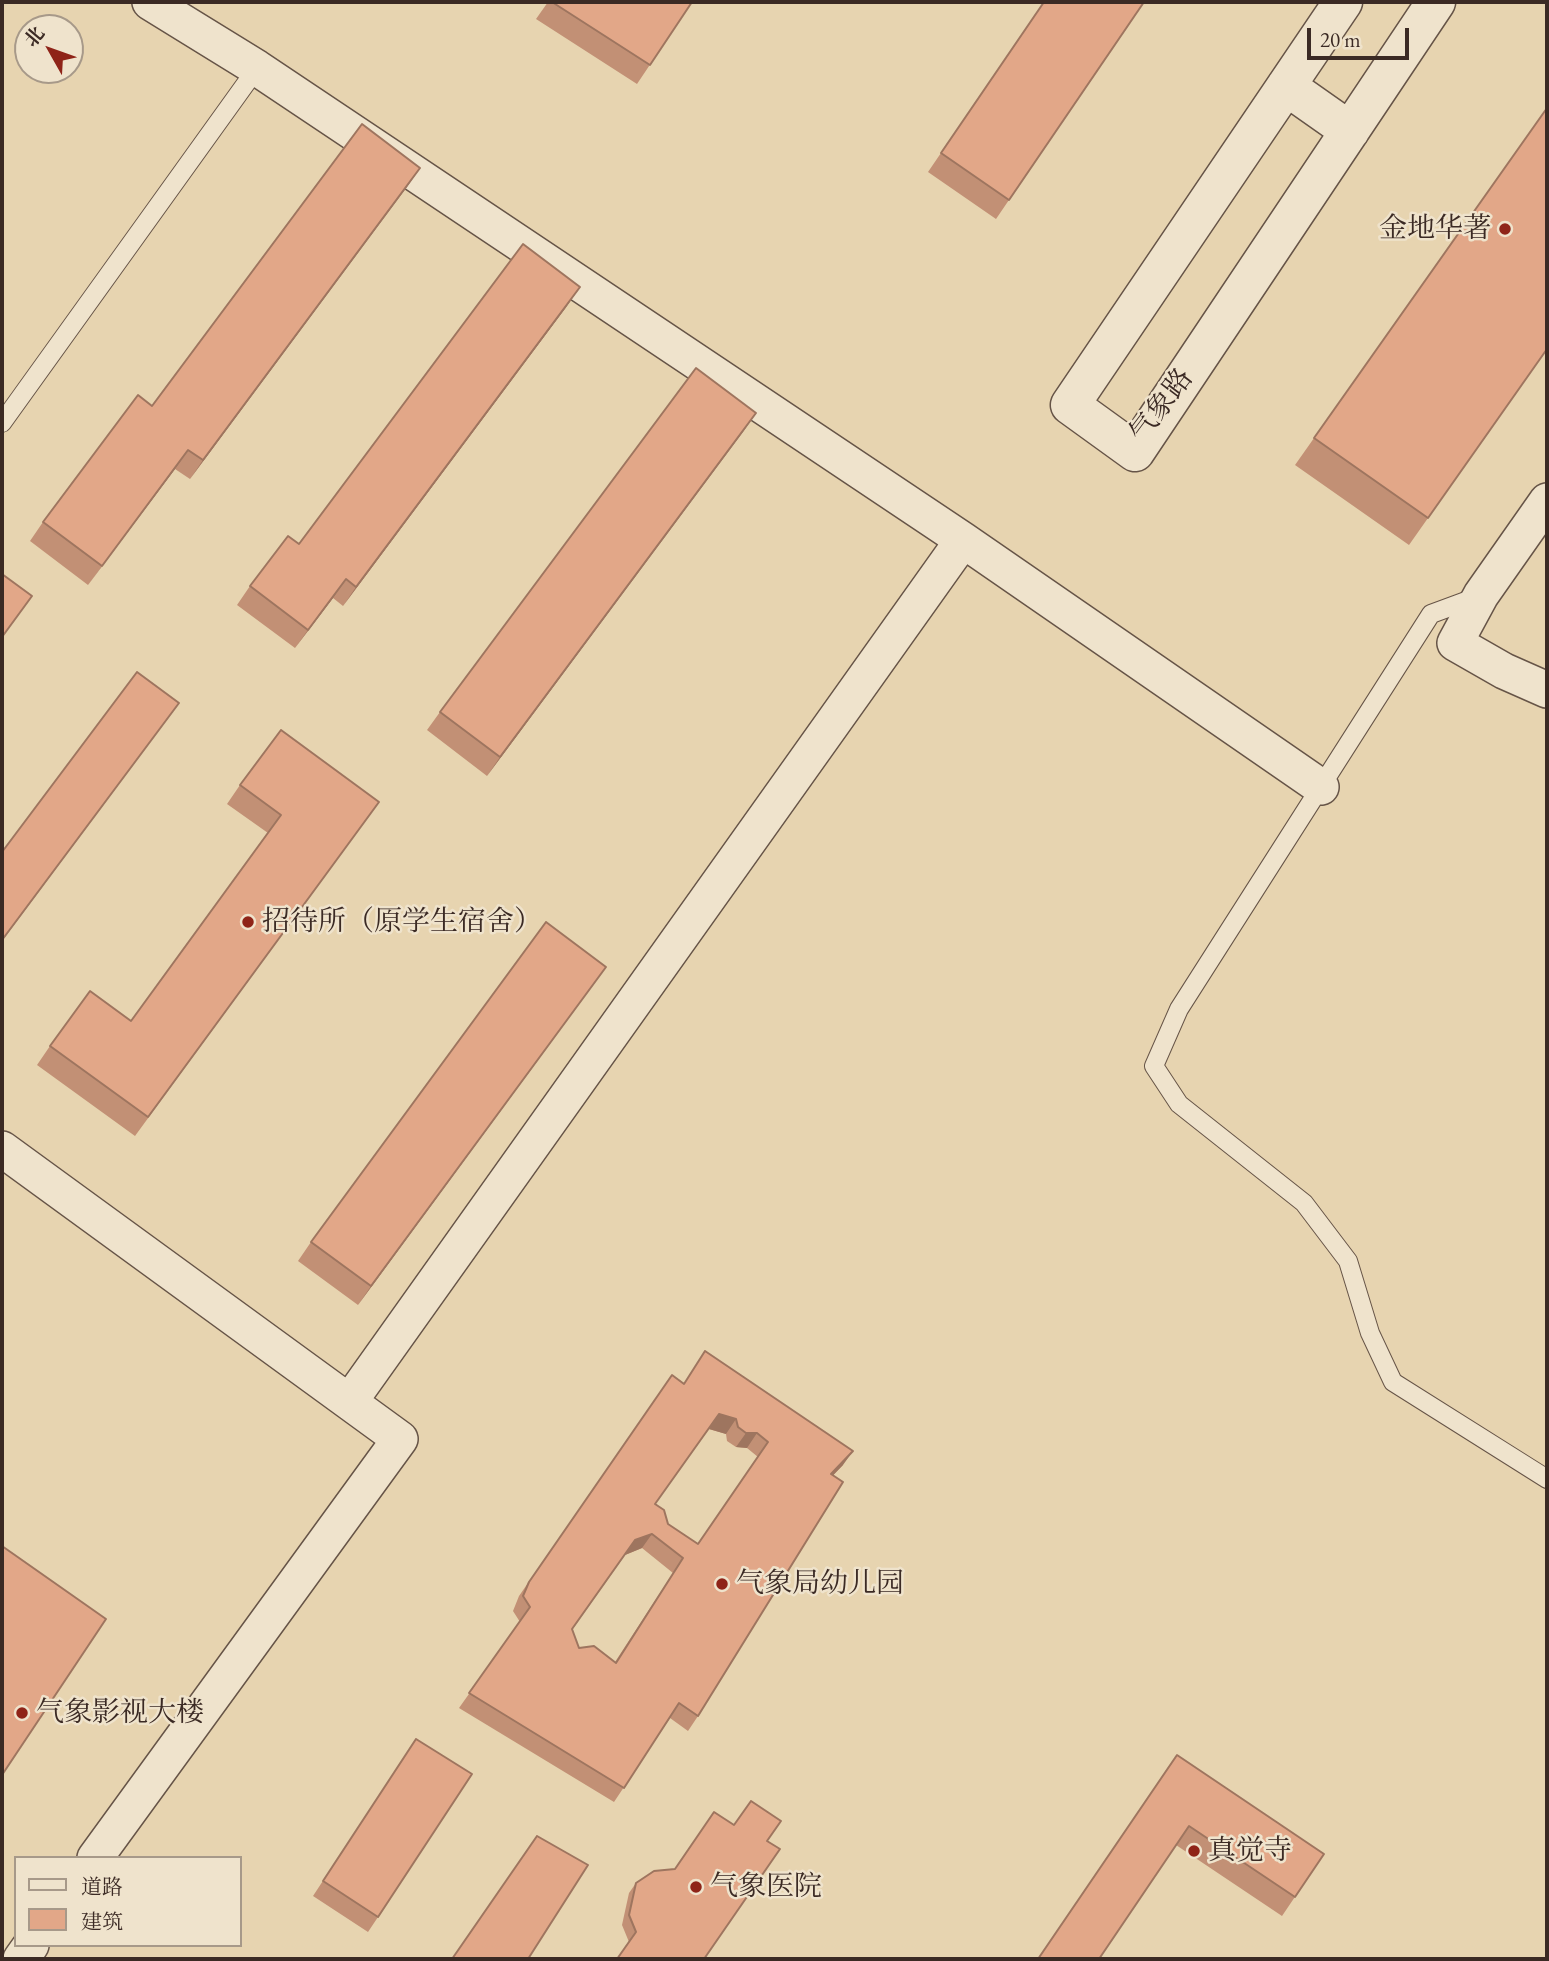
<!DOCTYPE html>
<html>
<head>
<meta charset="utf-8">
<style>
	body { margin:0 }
	#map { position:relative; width:1549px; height:1961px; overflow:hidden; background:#e7d4b0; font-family:"EB Garamond","Noto Serif SC",serif }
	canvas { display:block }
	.frame { position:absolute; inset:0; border:4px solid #3b2a24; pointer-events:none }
	.legend { position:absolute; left:14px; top:1856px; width:228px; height:91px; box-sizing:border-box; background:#efe3cc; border:2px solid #a79989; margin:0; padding:9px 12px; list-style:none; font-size:21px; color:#3b2a24 }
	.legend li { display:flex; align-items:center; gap:14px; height:35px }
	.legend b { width:35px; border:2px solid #a79989 }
	.north { position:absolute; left:14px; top:14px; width:70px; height:70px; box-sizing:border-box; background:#efe3cc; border:2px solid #a79989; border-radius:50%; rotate:310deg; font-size:19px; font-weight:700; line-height:28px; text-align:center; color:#3b2a24 }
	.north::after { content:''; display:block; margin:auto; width:24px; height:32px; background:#8f2418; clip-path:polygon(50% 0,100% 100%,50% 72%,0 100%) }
	.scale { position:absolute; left:1307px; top:28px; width:102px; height:32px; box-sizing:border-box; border:4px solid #3b2a24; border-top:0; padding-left:9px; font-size:21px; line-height:24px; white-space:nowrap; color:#3b2a24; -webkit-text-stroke:5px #efe3cc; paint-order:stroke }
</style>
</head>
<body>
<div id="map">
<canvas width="1549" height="1961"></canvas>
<div class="frame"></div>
<ul class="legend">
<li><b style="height:9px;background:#efe3cc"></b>道路</li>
<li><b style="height:19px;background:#e2a788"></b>建筑</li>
</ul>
<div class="north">北</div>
<div class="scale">20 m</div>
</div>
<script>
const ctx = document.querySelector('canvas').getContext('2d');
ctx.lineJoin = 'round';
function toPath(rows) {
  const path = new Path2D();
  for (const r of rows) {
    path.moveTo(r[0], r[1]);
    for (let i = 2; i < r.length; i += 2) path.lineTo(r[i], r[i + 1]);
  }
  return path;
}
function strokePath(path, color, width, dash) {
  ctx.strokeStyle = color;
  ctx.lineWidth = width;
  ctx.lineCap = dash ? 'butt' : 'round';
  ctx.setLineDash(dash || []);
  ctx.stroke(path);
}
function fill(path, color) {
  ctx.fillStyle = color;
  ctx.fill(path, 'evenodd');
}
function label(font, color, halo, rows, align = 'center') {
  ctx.font = font + ' "EB Garamond","Noto Serif SC",serif';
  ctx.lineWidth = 5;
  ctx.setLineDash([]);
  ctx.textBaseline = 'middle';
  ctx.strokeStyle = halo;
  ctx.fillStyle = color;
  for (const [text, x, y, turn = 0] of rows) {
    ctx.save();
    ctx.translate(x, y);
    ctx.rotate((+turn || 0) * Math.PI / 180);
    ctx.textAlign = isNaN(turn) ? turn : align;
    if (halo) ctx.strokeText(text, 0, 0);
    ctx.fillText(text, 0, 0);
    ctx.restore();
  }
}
const service = toPath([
	[2,423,257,68],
	[1477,597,1431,614,1179,1009,1154,1066,1179,1104,1304,1203,1348,1261,1370,1333,1393,1382,1547,1479]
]);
const minor = toPath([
	[150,2,257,68,963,540,1321,787],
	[1547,501,1481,595,1455,643,1504,671,1547,690],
	[2,1149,400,1439,95,1858],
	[350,1401,963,540],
	[21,1959,31,1945]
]);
const tertiary = toPath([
	[1343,2,1070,405,1135,452,1436,2],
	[1286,86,1350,131]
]);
const wall = toPath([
	[548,2,692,2,637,84,536,19],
	[1044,2,1144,2,996,219,928,172],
	[1547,108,1547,349,1409,545,1295,465],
	[420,168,190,479,175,469,88,585,30,541,43,522,152,406],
	[567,306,343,606,333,598,295,648,237,605,250,586],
	[756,413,487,776,427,730,440,712],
	[240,785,379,802,135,1136,37,1065,50,1046,131,1021,268,833,227,804],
	[606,967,358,1305,298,1261,311,1242],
	[672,1375,684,1383,843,1465,833,1475,698,1716,688,1731,670,1718,614,1802,459,1708,520,1622,513,1611,519,1596],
	[709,1429,726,1434,727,1441,736,1447,747,1448,758,1457,698,1544,668,1524,655,1504],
	[642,1548,673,1573,615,1662,579,1648,572,1630,625,1555],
	[416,1739,378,1917,368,1932,313,1896],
	[1177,1755,1324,1854,1282,1916,1176,1845],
	[781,1821,629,1942,622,1925,629,1893,636,1883,675,1869,734,1825]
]);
const shadedWall = toPath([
	[420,168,407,187,190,479,203,460],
	[580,287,567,306,343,606,356,587],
	[756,413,743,432,487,776,500,757],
	[188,450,175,469,88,585,102,566],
	[346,579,333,598,295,648,308,630],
	[179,703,165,722,2,941,2,940],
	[606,967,593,985,358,1305,371,1286],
	[719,1414,736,1419,726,1434,709,1429],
	[746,1433,757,1433,747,1448,736,1447],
	[853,1451,843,1465,821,1488,831,1474],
	[652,1534,642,1548,625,1555,635,1540]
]);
const building = toPath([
	[552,2,692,2,650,65,552,2],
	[1044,2,1144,2,1009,200,941,153,1044,2],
	[1547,108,1547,349,1428,518,1314,438,1547,108],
	[362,124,420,168,203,460,188,450,102,566,43,522,138,395,152,406,362,124],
	[523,244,580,287,356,587,346,579,308,630,250,586,288,536,299,544,523,244],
	[696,368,756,413,500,757,440,712,696,368],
	[2,574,32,596,2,637,2,574],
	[137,672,179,703,2,940,2,852,137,672],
	[281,730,379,802,148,1117,50,1046,90,991,131,1021,281,815,240,785,281,730],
	[546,922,606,967,371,1286,311,1242,546,922],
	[705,1351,853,1451,831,1474,843,1482,698,1716,679,1703,624,1788,469,1693,530,1607,523,1596,529,1582,672,1375,684,1384,705,1351],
	[719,1414,736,1419,738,1427,746,1433,757,1433,768,1442,698,1544,668,1524,664,1510,655,1504,719,1414],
	[652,1534,683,1558,616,1663,594,1646,579,1648,572,1629,635,1540,652,1534],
	[2,1546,106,1619,2,1775,2,1546],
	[416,1739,472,1774,378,1917,323,1881,416,1739],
	[1177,1755,1324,1854,1295,1897,1189,1826,1099,1959,1038,1959,1177,1755],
	[751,1801,781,1821,767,1841,780,1849,704,1959,617,1959,636,1932,629,1915,636,1883,654,1871,675,1869,714,1812,734,1825,751,1801],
	[537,1836,588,1865,528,1959,452,1959,537,1836]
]);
const markers = [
	[1505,229,7,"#8f2418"],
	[248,922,7,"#8f2418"],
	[722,1584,7,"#8f2418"],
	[22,1713,7,"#8f2418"],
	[1194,1851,7,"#8f2418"],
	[696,1887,7,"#8f2418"]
];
const poiNames = [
	["金地华著",1491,229,"right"],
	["招待所（原学生宿舍）",262,922],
	["气象局幼儿园",736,1584],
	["气象影视大楼",36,1713],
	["真觉寺",1208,1851],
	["气象医院",710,1887]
];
const streetNames = [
	["气象路",1162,406,-53]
];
strokePath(service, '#665447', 20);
strokePath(minor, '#665447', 38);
strokePath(tertiary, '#665447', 41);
strokePath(service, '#efe3cc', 18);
strokePath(minor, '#efe3cc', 35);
strokePath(tertiary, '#efe3cc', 38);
fill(wall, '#c29075');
fill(shadedWall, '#9e755f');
fill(building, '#e2a788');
strokePath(building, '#9e755f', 2);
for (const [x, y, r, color] of markers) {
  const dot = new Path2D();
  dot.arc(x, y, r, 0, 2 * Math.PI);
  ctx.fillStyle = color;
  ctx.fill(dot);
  strokePath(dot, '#efe3cc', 2.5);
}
label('28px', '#3b2a24', '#efe3cc', poiNames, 'left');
label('28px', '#3b2a24', '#efe3cc', streetNames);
</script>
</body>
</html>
